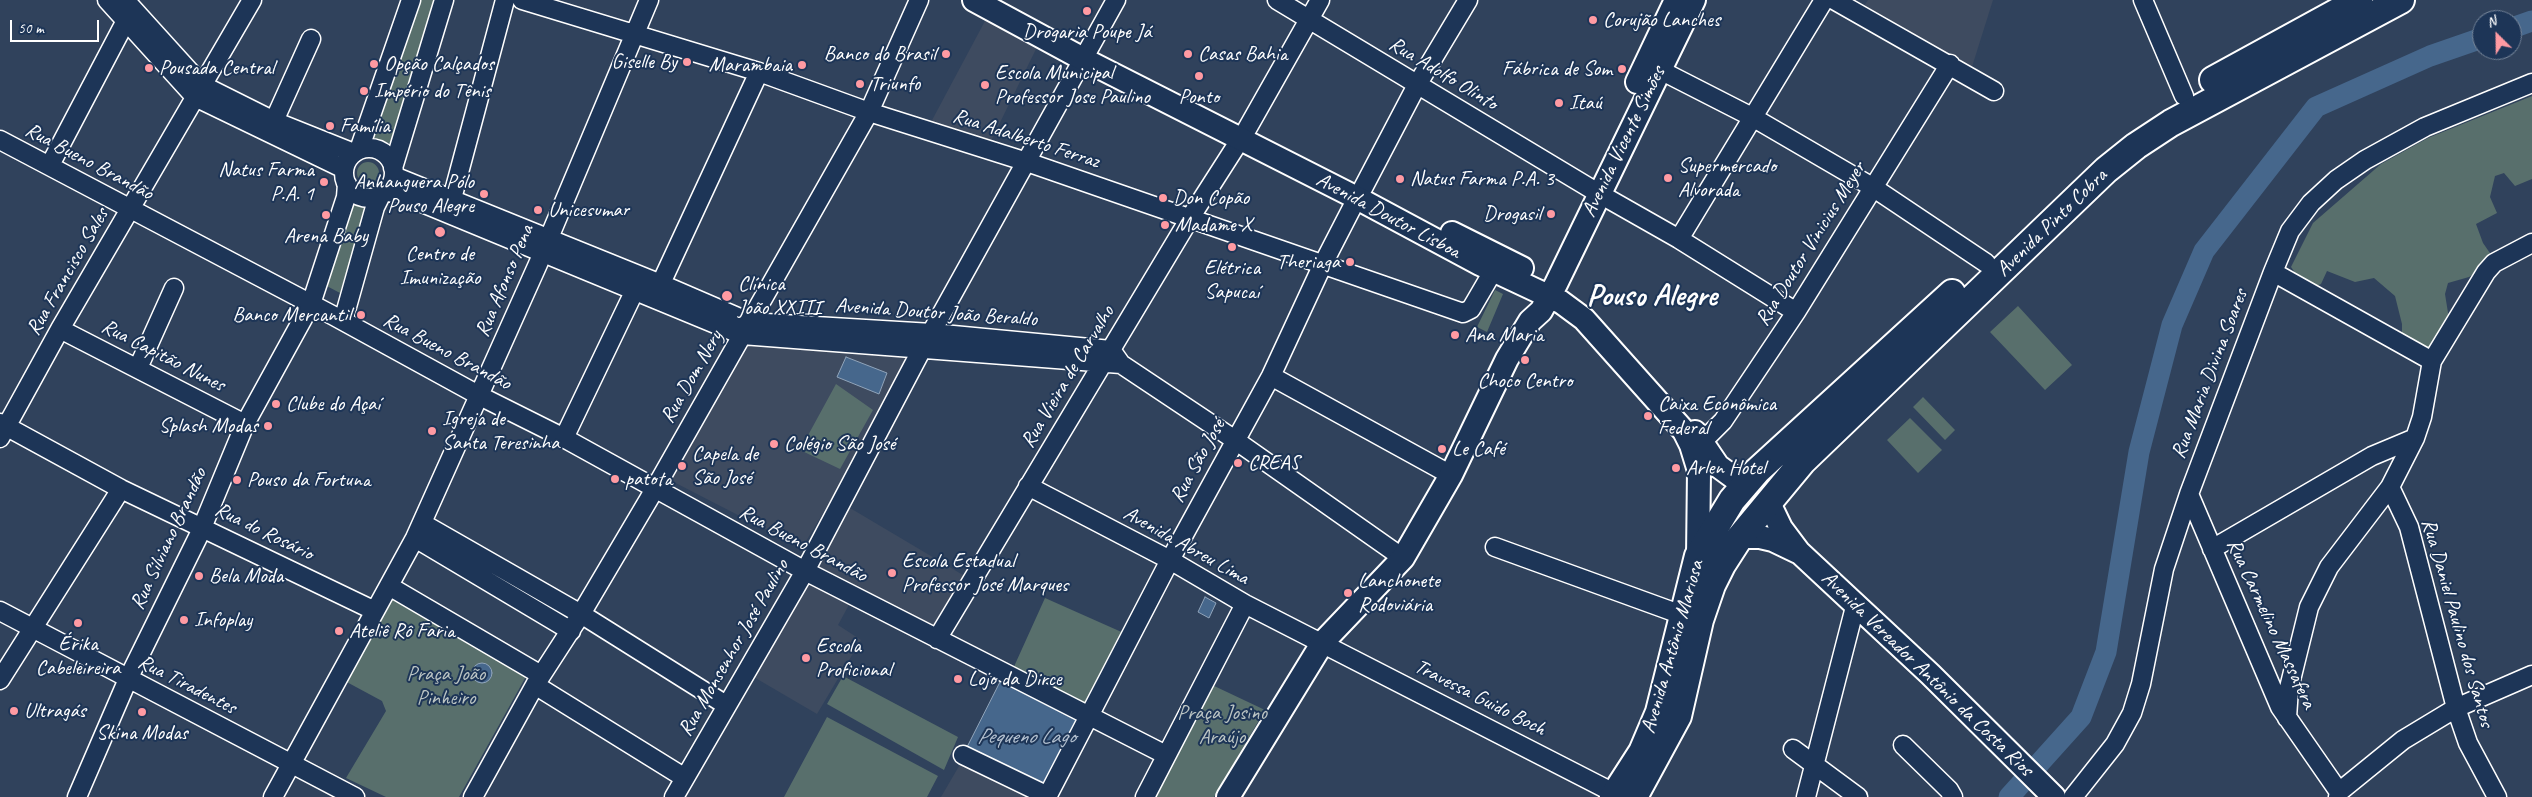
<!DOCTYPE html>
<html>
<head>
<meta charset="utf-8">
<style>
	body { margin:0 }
	#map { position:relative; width:2532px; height:797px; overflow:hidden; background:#30425c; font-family:Caveat,sans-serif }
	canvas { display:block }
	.north { position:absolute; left:2472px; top:10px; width:50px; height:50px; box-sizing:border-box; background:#1d3557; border:1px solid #77869a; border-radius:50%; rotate:337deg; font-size:14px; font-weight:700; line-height:20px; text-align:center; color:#fff }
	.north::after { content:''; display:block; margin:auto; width:18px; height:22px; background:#ff9aa2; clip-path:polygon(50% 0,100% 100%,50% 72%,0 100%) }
	.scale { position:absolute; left:10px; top:20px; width:89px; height:22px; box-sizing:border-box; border:2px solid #fff; border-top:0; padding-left:6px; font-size:15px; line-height:18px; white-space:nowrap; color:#fff; -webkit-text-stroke:4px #1d3557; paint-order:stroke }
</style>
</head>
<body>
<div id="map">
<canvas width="2532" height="797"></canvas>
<div class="north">N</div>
<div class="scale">50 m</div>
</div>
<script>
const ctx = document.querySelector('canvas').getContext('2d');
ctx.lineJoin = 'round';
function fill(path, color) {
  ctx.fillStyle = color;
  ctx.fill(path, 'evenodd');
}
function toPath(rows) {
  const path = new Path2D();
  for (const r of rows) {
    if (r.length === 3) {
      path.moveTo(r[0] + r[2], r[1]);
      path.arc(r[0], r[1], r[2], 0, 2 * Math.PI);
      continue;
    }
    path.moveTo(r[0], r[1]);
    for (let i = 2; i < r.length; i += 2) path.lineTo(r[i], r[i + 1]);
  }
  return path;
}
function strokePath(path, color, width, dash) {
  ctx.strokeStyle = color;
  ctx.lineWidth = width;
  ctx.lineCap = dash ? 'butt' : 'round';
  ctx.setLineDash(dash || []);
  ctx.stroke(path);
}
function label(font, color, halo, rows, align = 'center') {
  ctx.font = font + ' Caveat,sans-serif';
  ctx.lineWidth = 4;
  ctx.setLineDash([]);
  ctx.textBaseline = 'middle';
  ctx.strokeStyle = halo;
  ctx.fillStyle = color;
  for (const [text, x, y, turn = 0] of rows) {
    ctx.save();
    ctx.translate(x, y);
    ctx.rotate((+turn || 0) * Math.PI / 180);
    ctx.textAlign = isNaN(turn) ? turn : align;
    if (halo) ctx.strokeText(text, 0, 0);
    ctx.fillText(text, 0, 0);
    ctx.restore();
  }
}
const built = toPath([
	[1868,0,1993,0,1971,70,1862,9],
	[985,21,1037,47,989,145,930,124],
	[748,338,910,351,912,357,865,443,802,548,664,477],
	[845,505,968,578,934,631,815,568],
	[808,578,851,601,838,625,861,640,817,714,752,676],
	[962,761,1038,797,941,797]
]);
const green = toPath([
	[417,0,434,0,392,144,373,138],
	[2532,96,2532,179,2515,186,2504,173,2495,176,2490,197,2497,213,2476,224,2483,243,2492,256,2485,267,2469,277,2448,283,2445,294,2449,319,2426,357,2402,341,2402,324,2395,296,2374,278,2355,282,2327,271,2321,284,2314,287,2301,281,2291,267,2313,223,2381,164,2428,138],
	[368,173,11],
	[352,199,367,204,340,293,323,284],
	[1495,290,1503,294,1487,332,1477,327],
	[2018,306,2072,365,2045,390,1990,332],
	[836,384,873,410,840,469,800,450],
	[1923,397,1955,430,1945,440,1913,407],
	[1910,418,1942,450,1918,473,1887,440],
	[399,582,529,671,459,797,386,797,346,778,386,711,382,701,343,680],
	[1045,598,1126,634,1087,711,1012,671],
	[843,676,958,737,944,770,827,704],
	[1210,684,1265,710,1214,797,1152,797],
	[827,717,938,776,927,797,784,797]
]);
const water = toPath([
	[846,357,887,373,879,394,837,377,846,357],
	[1205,597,1216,603,1209,618,1198,612,1205,597],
	[482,673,10],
	[1002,678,1089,717,1048,796,963,755,1002,678]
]);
const river = toPath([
	[2512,28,2532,21],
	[2009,797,2081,717,2106,652,2139,452,2172,325,2204,251,2316,107,2430,56,2482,38]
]);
const minor = toPath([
	[107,0,195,97,344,169],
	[125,0,202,85,274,121,354,153],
	[522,0,759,72,869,112,1027,162,1463,313,1471,309,1499,261],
	[1277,0,1598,193,1679,239,1796,312],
	[1834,0,1994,91],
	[2143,0,2184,96],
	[1660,70,1754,118,1874,188,1986,263],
	[274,121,311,39],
	[0,140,334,316,480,396,564,438,805,571,1166,755],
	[369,173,25],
	[359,150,411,0],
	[50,165,130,13],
	[393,168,444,0],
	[394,176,661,284,749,322,932,333,1111,350],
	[1363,188,1417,85,1468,0],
	[386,192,398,193,742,335,1121,364],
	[449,210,505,0],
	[1679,239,1824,0],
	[2273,272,2432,361],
	[656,294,759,72],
	[343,321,375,207,381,195],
	[60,329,245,424],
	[1114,354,1121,364,1235,440,1403,558],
	[138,368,174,288],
	[1271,376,1451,475],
	[0,423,121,489,375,611],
	[0,438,60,329,252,0],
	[564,438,635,290],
	[1702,442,1723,421,1796,312,1950,64],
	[1028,486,1170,560,1245,604,1616,794],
	[2390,487,2409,527,2456,708,2468,743,2497,797],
	[2189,494,2280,707,2339,792],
	[422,523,581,614,726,705],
	[415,538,571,631],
	[1495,547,1685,616],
	[2212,549,2372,456,2415,438],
	[389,586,541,675],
	[0,611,355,797],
	[937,639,1190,218,1247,129,1320,0],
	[0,680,121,489],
	[535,685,685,778],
	[2287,718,2289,688,2309,607,2329,567,2390,487,2415,438,2422,417,2432,361,2486,272,2494,263,2532,243],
	[1903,745,1949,790,1953,797],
	[1793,749,1858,797],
	[963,755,1048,796],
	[77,797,128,679,199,535,245,424,311,304,346,197,347,184],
	[273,797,415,538,538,264,649,0],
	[473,797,535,685,581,614,649,499,869,112,919,0],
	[674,797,805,571,922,349,1116,0],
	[1047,797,1170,560,1271,376,1323,264,1357,198],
	[1145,797,1245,604],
	[1806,797,1856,603],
	[2073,797,2115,744,2132,713,2141,684,2164,569,2189,494,2273,272,2290,231,2311,203,2336,180,2365,160,2425,127,2532,83],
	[2338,797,2339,792,2403,740,2456,708,2532,675]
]);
const major = toPath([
	[974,0,1083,59,1357,198,1480,264,1561,302,1584,319,1684,431,1691,445,1699,471,1698,556],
	[1637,82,1676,0],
	[1452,233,1522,268],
	[1695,432,1718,466,1744,485],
	[1769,503,1781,528,1799,552,1930,674,2054,797],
	[1740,537,1760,537,1773,540,1798,552],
	[1228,797,1323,642,1403,558,1451,475,1507,359,1530,321,1541,311,1556,284,1694,0]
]);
const highway = toPath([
	[2213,80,2359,0],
	[1613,797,1642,752,1659,712,1698,556,1732,500,1757,471,1952,293],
	[1634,797,1678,716,1700,620,1712,585,1722,565,1740,537,1803,461,2106,170,2136,146,2171,123,2401,0]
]);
const markers = [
	[1087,11,5,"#ff9aa2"],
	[1593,20,5,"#ff9aa2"],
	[946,54,5,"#ff9aa2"],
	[1188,54,5,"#ff9aa2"],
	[687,62,5,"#ff9aa2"],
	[374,64,5,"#ff9aa2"],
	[802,65,5,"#ff9aa2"],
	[149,68,5,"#ff9aa2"],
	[1622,69,5,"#ff9aa2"],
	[1199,76,5,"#ff9aa2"],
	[860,84,5,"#ff9aa2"],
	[985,85,5,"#ff9aa2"],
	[364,91,5,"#ff9aa2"],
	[1559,103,5,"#ff9aa2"],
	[330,126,5,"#ff9aa2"],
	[1668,178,5,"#ff9aa2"],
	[1400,179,5,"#ff9aa2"],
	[324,182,5,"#ff9aa2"],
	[484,194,5,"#ff9aa2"],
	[1163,198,5,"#ff9aa2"],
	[538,210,5,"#ff9aa2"],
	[1551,214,5,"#ff9aa2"],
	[326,215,5,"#ff9aa2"],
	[1165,225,5,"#ff9aa2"],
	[440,232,6,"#ff9aa2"],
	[1232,247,5,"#ff9aa2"],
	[1350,262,5,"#ff9aa2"],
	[727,296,6,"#ff9aa2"],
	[361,315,5,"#ff9aa2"],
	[1455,335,5,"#ff9aa2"],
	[1525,360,5,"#ff9aa2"],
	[276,404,5,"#ff9aa2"],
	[1648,416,5,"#ff9aa2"],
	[268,426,5,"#ff9aa2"],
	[432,431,5,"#ff9aa2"],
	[774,444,5,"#ff9aa2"],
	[1442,449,5,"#ff9aa2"],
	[1238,463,5,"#ff9aa2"],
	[682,466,5,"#ff9aa2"],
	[1676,468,5,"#ff9aa2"],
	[615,479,5,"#ff9aa2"],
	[237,480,5,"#ff9aa2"],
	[892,573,5,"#ff9aa2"],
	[199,576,5,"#ff9aa2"],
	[1348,593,5,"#ff9aa2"],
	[184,620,5,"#ff9aa2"],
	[78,623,5,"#ff9aa2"],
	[339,631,5,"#ff9aa2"],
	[806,658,5,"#ff9aa2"],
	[958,679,5,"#ff9aa2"],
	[14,711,5,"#ff9aa2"],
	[142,712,5,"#ff9aa2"]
];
const poiNames = [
	["Corujão Lanches",1603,20],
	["Drogaria Poupe Já",1087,32,"center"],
	["Banco do Brasil",936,54,"right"],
	["Casas Bahia",1198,54],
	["Giselle By",677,62,"right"],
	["Opção Calçados",384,64],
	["Marambaia",792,65,"right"],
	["Pousada Central",159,68],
	["Fábrica de Som",1612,69,"right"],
	["Escola Municipal",995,73],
	["Professor Jose Paulino",995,97],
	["Triunfo",870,84],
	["Império do Tênis",374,91],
	["Ponto",1199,97,"center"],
	["Itaú",1569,103],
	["Família",340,126],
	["Supermercado",1678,166],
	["Alvorada",1678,190],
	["Natus Farma",314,170,"right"],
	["P.A. 1",314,194,"right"],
	["Natus Farma P.A. 3",1410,179],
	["Anhanguera Pólo",474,182,"right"],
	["Pouso Alegre",474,206,"right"],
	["Don Copão",1173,198],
	["Unicesumar",548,210],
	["Drogasil",1541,214,"right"],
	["Madame X",1175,225],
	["Arena Baby",326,236,"center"],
	["Centro de",440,254,"center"],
	["Imunização",440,278,"center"],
	["Theriaga",1340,262,"right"],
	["Elétrica",1232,268,"center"],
	["Sapucaí",1232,292,"center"],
	["Clínica",738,284],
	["João XXIII",738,308],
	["Banco Mercantil",351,315,"right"],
	["Ana Maria",1465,335],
	["Choco Centro",1525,381,"center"],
	["Clube do Açaí",286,404],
	["Caixa Econômica",1658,404],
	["Federal",1658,428],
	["Igreja de",442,419],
	["Santa Teresinha",442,443],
	["Splash Modas",258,426,"right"],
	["Colégio São José",784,444],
	["Le Café",1452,449],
	["Capela de",692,454],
	["São José",692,478],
	["CREAS",1248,463],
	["Arlen Hotel",1686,468],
	["patota",625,479],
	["Pouso da Fortuna",247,480],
	["Escola Estadual",902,561],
	["Professor José Marques",902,585],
	["Bela Moda",209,576],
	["Lanchonete",1358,581],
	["Rodoviária",1358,605],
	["Infoplay",194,620],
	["Ateliê Rô Faria",349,631],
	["Érika",78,644,"center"],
	["Cabeleireira",78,668,"center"],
	["Escola",816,646],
	["Proficional",816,670],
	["Lojo da Dirce",968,679],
	["Ultragás",24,711],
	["Skina Modas",142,733,"center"]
];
const streetNames = [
	["Rua Adolfo Olinto",1443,74,31],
	["Rua Adalberto Ferraz",1026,139,18],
	["Avenida Vicente Simões",1624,142,-64],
	["Rua Bueno Brandão",89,162,28],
	["Avenida Doutor Lisboa",1388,216,28],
	["Avenida Pinto Cobra",2052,223,-44],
	["Rua Doutor Vinicius Meyer",1811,244,-58],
	["Rua Francisco Sales",68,272,-60],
	["Rua Afonso Pena",505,281,-67],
	["Avenida Doutor João Beraldo",936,313,4],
	["Rua Bueno Brandão",447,352,28],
	["Rua Capitão Nunes",163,356,27],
	["Rua Maria Divina Soares",2210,374,-69],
	["Rua Dom Nery",692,377,-60],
	["Rua Vieira de Carvalho",1068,377,-59],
	["Rua São José",1198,461,-61],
	["Rua do Rosário",264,532,26],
	["Rua Silviano Brandão",169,539,-65],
	["Rua Bueno Brandão",803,544,28],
	["Avenida Abreu Lima",1186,546,29],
	["Rua Daniel Paulino dos Santos",2457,623,74],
	["Rua Carmelino Massafera",2271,624,65],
	["Avenida Antônio Mariosa",1673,647,-74],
	["Rua Monsenhor José Paulino",734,648,-60],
	["Avenida Vereador Antônio da Costa Rios",1927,674,44],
	["Rua Tiradentes",187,685,27],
	["Travessa Guido Boch",1480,698,27]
];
const parkNames = [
	["Praça João",446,674],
	["Pinheiro",446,698],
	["Praça Josino",1222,713],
	["Araújo",1222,737]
];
const waterNames = [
	["Pequeno Lago",1026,737]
];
const townNames = [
	["Pouso Alegre",1652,297]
];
fill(built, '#3e4b60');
fill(green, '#586f6c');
fill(water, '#46678c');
strokePath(water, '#90a4ba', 1);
strokePath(river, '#46678c', 21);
strokePath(minor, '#fff', 21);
strokePath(major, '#fff', 26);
strokePath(highway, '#fff', 30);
strokePath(minor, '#1d3557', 18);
strokePath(major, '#1d3557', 22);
strokePath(highway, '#1d3557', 26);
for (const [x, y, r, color] of markers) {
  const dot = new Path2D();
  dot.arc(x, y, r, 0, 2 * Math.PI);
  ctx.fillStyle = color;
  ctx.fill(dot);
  strokePath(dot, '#1d3557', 2);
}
label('21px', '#fff', '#1d3557', poiNames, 'left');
label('21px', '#fff', '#1d3557', streetNames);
label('21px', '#bcc5c4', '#1d3557', parkNames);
label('italic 22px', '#b5c2d1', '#1d3557', waterNames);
label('bold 31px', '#fff', '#1d3557', townNames);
</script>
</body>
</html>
